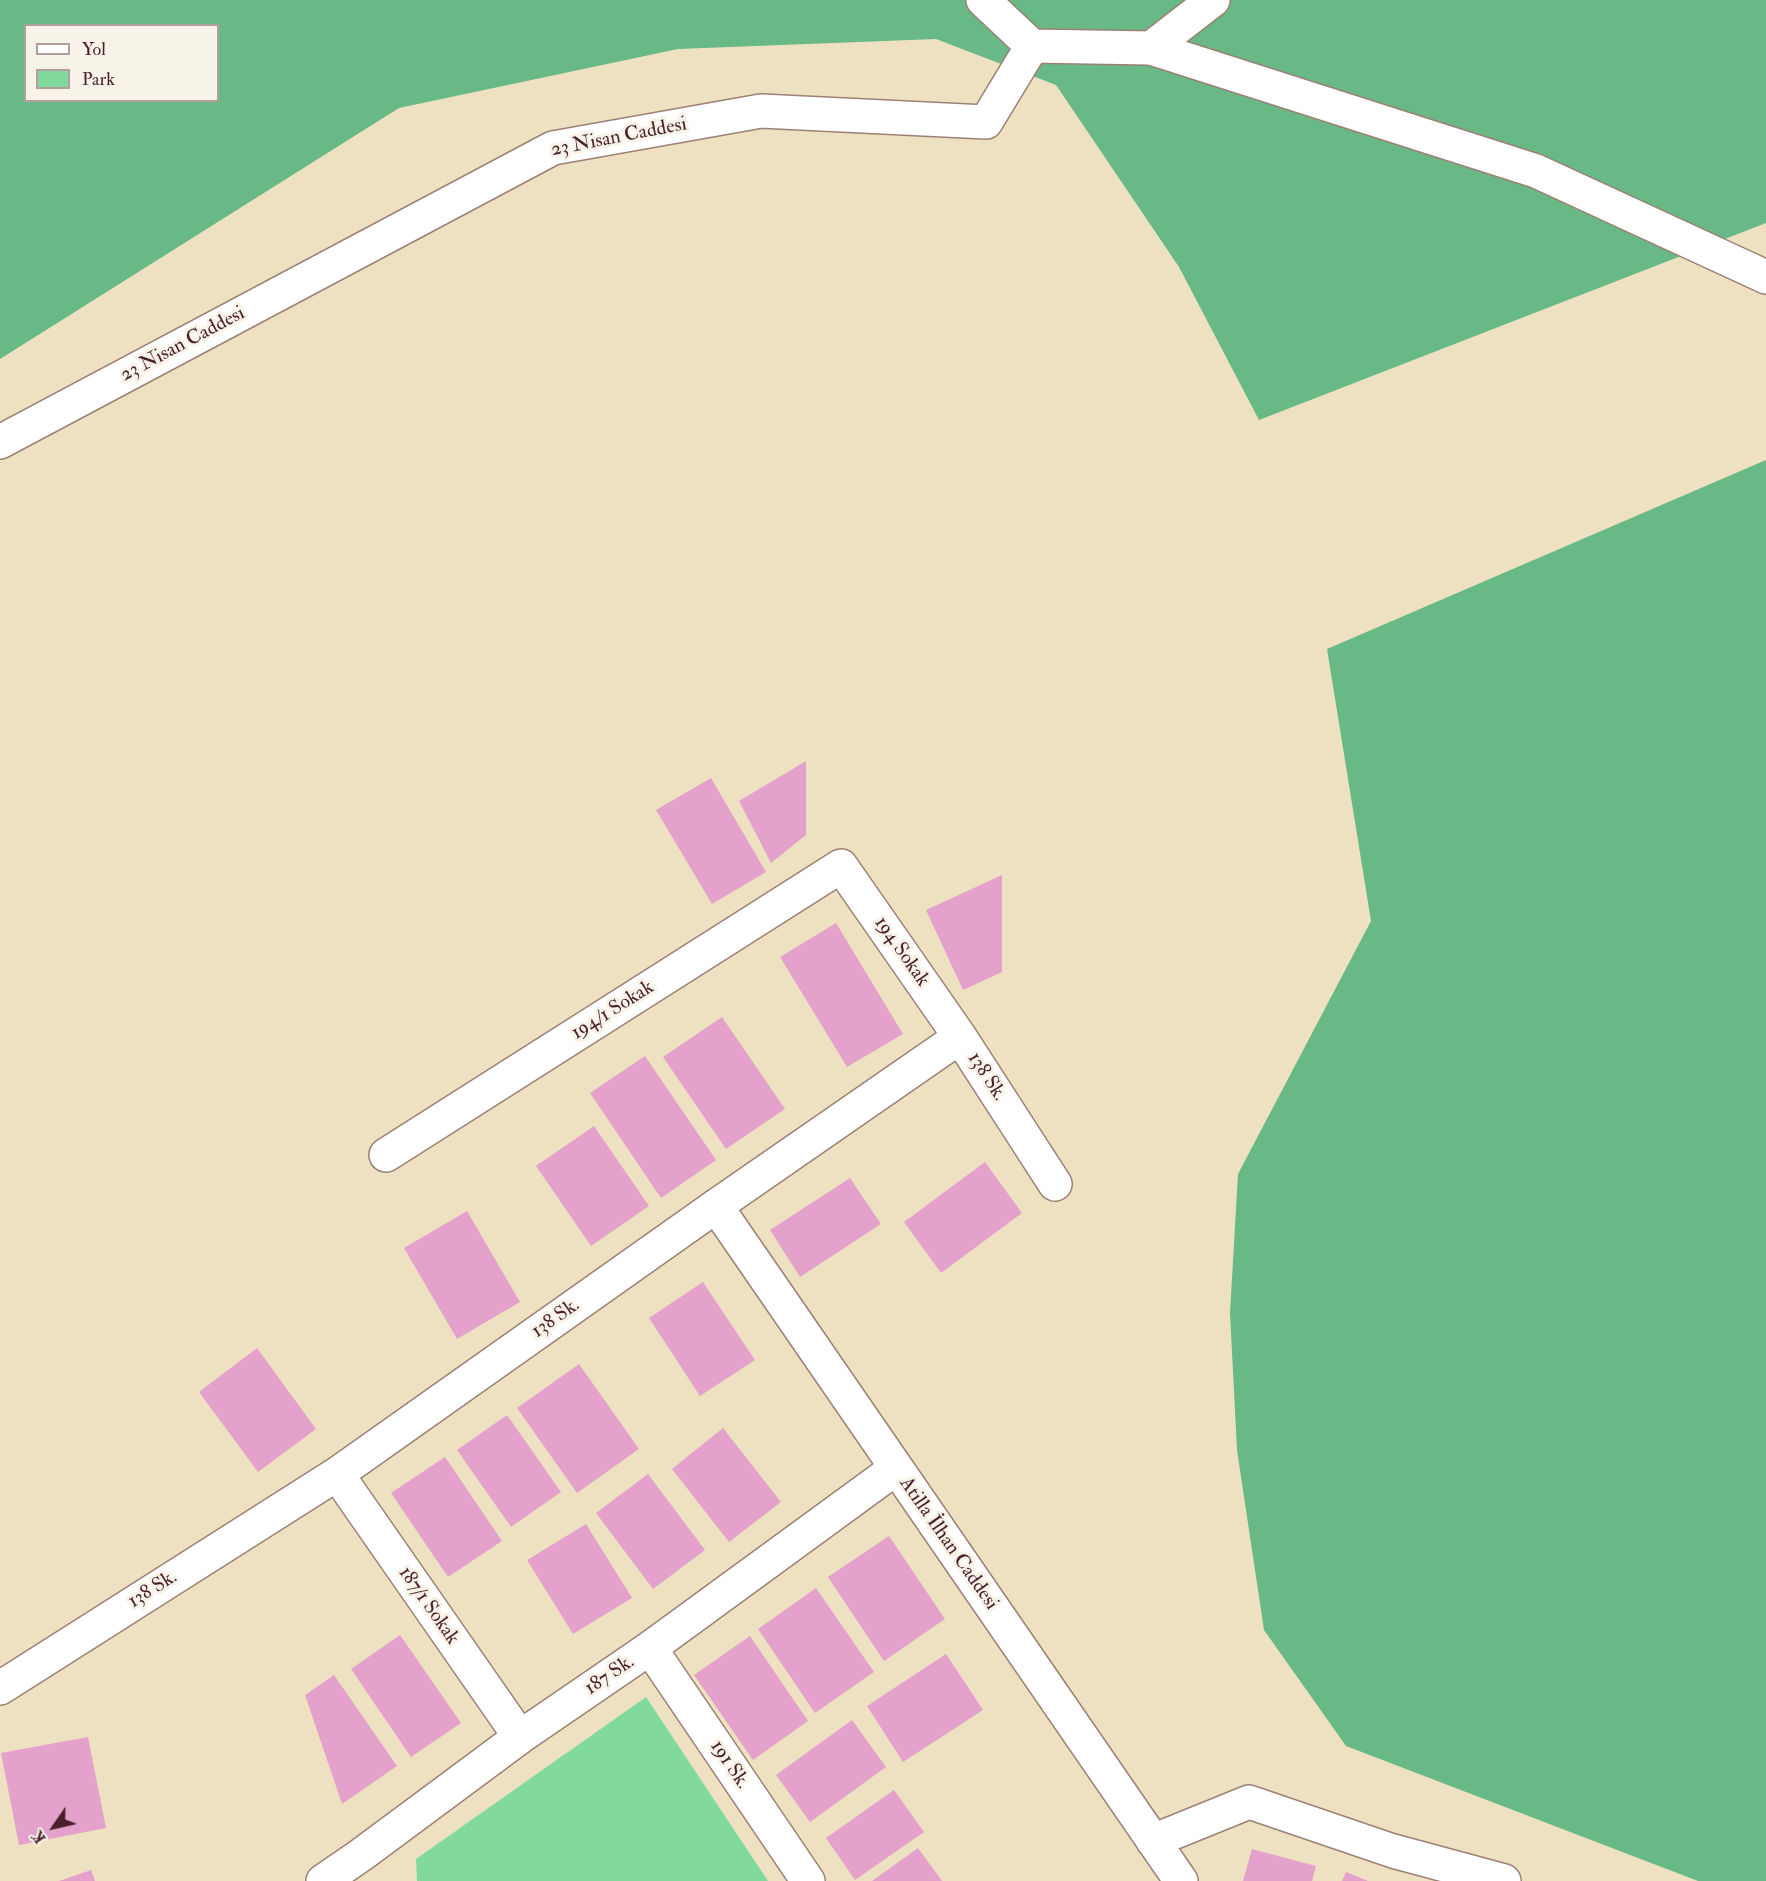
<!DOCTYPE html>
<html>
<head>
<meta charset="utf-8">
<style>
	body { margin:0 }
	#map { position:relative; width:1766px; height:1881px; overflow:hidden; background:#eee1c2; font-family:"IM FELL Double Pica",serif }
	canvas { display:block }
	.legend { position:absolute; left:24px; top:24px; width:195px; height:78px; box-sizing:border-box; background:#f7f3e8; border:2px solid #b29e9c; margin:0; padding:8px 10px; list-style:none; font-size:18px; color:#4a1f2b }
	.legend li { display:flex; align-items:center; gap:12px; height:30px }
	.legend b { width:30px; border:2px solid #b29e9c }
	.north { position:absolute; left:24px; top:1797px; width:60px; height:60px; -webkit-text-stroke:4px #f7f3e8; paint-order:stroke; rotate:236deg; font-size:16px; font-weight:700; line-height:24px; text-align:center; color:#4a1f2b }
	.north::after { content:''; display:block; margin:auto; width:21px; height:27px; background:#4a1f2b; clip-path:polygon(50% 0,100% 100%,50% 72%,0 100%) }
</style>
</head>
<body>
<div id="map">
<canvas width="1766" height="1881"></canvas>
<ul class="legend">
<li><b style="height:8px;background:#fff"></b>Yol</li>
<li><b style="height:16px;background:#81d99e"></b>Park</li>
</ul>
<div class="north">K</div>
</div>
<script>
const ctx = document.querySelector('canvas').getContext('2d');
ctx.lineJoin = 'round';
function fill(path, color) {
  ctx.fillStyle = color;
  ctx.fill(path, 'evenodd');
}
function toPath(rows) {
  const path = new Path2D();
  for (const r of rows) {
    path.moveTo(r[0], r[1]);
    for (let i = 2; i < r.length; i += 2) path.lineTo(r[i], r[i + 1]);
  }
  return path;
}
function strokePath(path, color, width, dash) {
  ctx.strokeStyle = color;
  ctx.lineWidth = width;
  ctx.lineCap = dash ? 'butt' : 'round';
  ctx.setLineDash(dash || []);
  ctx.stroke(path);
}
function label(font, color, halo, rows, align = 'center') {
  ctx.font = font + ' "IM FELL Double Pica",serif';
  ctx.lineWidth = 6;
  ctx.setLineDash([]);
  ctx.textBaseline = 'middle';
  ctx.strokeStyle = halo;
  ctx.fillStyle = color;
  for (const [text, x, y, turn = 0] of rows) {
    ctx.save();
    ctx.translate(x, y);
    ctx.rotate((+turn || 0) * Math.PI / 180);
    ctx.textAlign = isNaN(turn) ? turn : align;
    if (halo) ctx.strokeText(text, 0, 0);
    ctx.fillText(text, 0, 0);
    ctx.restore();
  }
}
const green = toPath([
	[646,1697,768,1881,417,1881,416,1859]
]);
const forest = toPath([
	[0,0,1766,0,1766,223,1259,420,1179,267,1056,85,936,39,678,49,399,108,0,359],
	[26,26,218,26,218,100,26,100],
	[1766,460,1766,1881,1698,1881,1346,1746,1264,1630,1237,1450,1230,1313,1238,1174,1371,921,1327,649]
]);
const building = toPath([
	[806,761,806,835,771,863,739,801],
	[711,778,766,872,712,904,656,810],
	[1002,875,1002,972,963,990,926,910],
	[836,923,903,1034,847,1067,780,957],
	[722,1017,785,1109,726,1149,663,1057],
	[645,1056,716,1160,661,1198,590,1093],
	[594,1126,649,1206,591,1246,536,1166],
	[985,1162,1022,1213,941,1273,904,1222],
	[850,1178,881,1224,800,1277,770,1230],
	[467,1211,520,1302,457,1339,404,1248],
	[703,1282,755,1360,700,1396,649,1318],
	[257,1348,316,1429,258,1472,199,1392],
	[579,1364,639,1449,577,1493,517,1408],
	[507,1415,561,1492,511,1527,457,1450],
	[723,1428,781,1502,729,1542,672,1469],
	[445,1457,502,1541,448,1577,391,1493],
	[648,1474,705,1550,653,1589,596,1513],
	[586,1524,632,1598,573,1634,527,1560],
	[889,1536,945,1619,884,1661,828,1577],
	[816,1588,874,1672,815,1713,758,1629],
	[400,1635,461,1723,411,1757,351,1669],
	[750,1636,808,1721,753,1760,694,1675],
	[946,1654,983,1710,903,1762,867,1706],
	[334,1675,397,1766,342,1804,305,1695],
	[852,1720,886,1767,810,1822,776,1775],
	[88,1737,106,1828,19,1845,1,1753],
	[894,1790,924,1832,855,1880,826,1838],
	[918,1848,942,1881,872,1881],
	[1252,1849,1316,1866,1312,1881,1243,1881],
	[91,1870,95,1881,59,1881],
	[1346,1872,1368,1881,1342,1881]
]);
const minor = toPath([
	[1151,48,1536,171,1766,277],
	[386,1155,841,866,960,1037],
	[337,1474,520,1737],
	[650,1648,808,1881],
	[0,1688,337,1474,716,1206,960,1037,1055,1184],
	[1153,1841,1249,1802,1393,1851,1504,1881],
	[323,1881,361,1855,520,1737,650,1648,895,1469]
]);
const tertiary = toPath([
	[983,0,1032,46],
	[0,442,553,148,761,111,986,122,1032,46,1151,48,1213,0],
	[716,1206,1181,1881]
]);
const streetNames = [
	["23 Nisan Caddesi",619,138,-11],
	["23 Nisan Caddesi",183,345,-28],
	["194 Sokak",901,952,55],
	["194/1 Sokak",613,1011,-32],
	["138 Sk.",986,1077,57],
	["138 Sk.",556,1319,-35],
	["Atilla İlhan Caddesi",948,1544,55],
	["138 Sk.",153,1590,-32],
	["187/1 Sokak",428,1606,55],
	["187 Sk.",610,1676,-34],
	["191 Sk.",729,1765,56]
];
fill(green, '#81d99e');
fill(forest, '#68b985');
fill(building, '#e4a1cb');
strokePath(minor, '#9c8076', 36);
strokePath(tertiary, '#9c8076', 36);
strokePath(minor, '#fff', 33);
strokePath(tertiary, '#fff', 33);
label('20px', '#4a1f2b', '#f7f3e8', streetNames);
</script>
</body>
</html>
